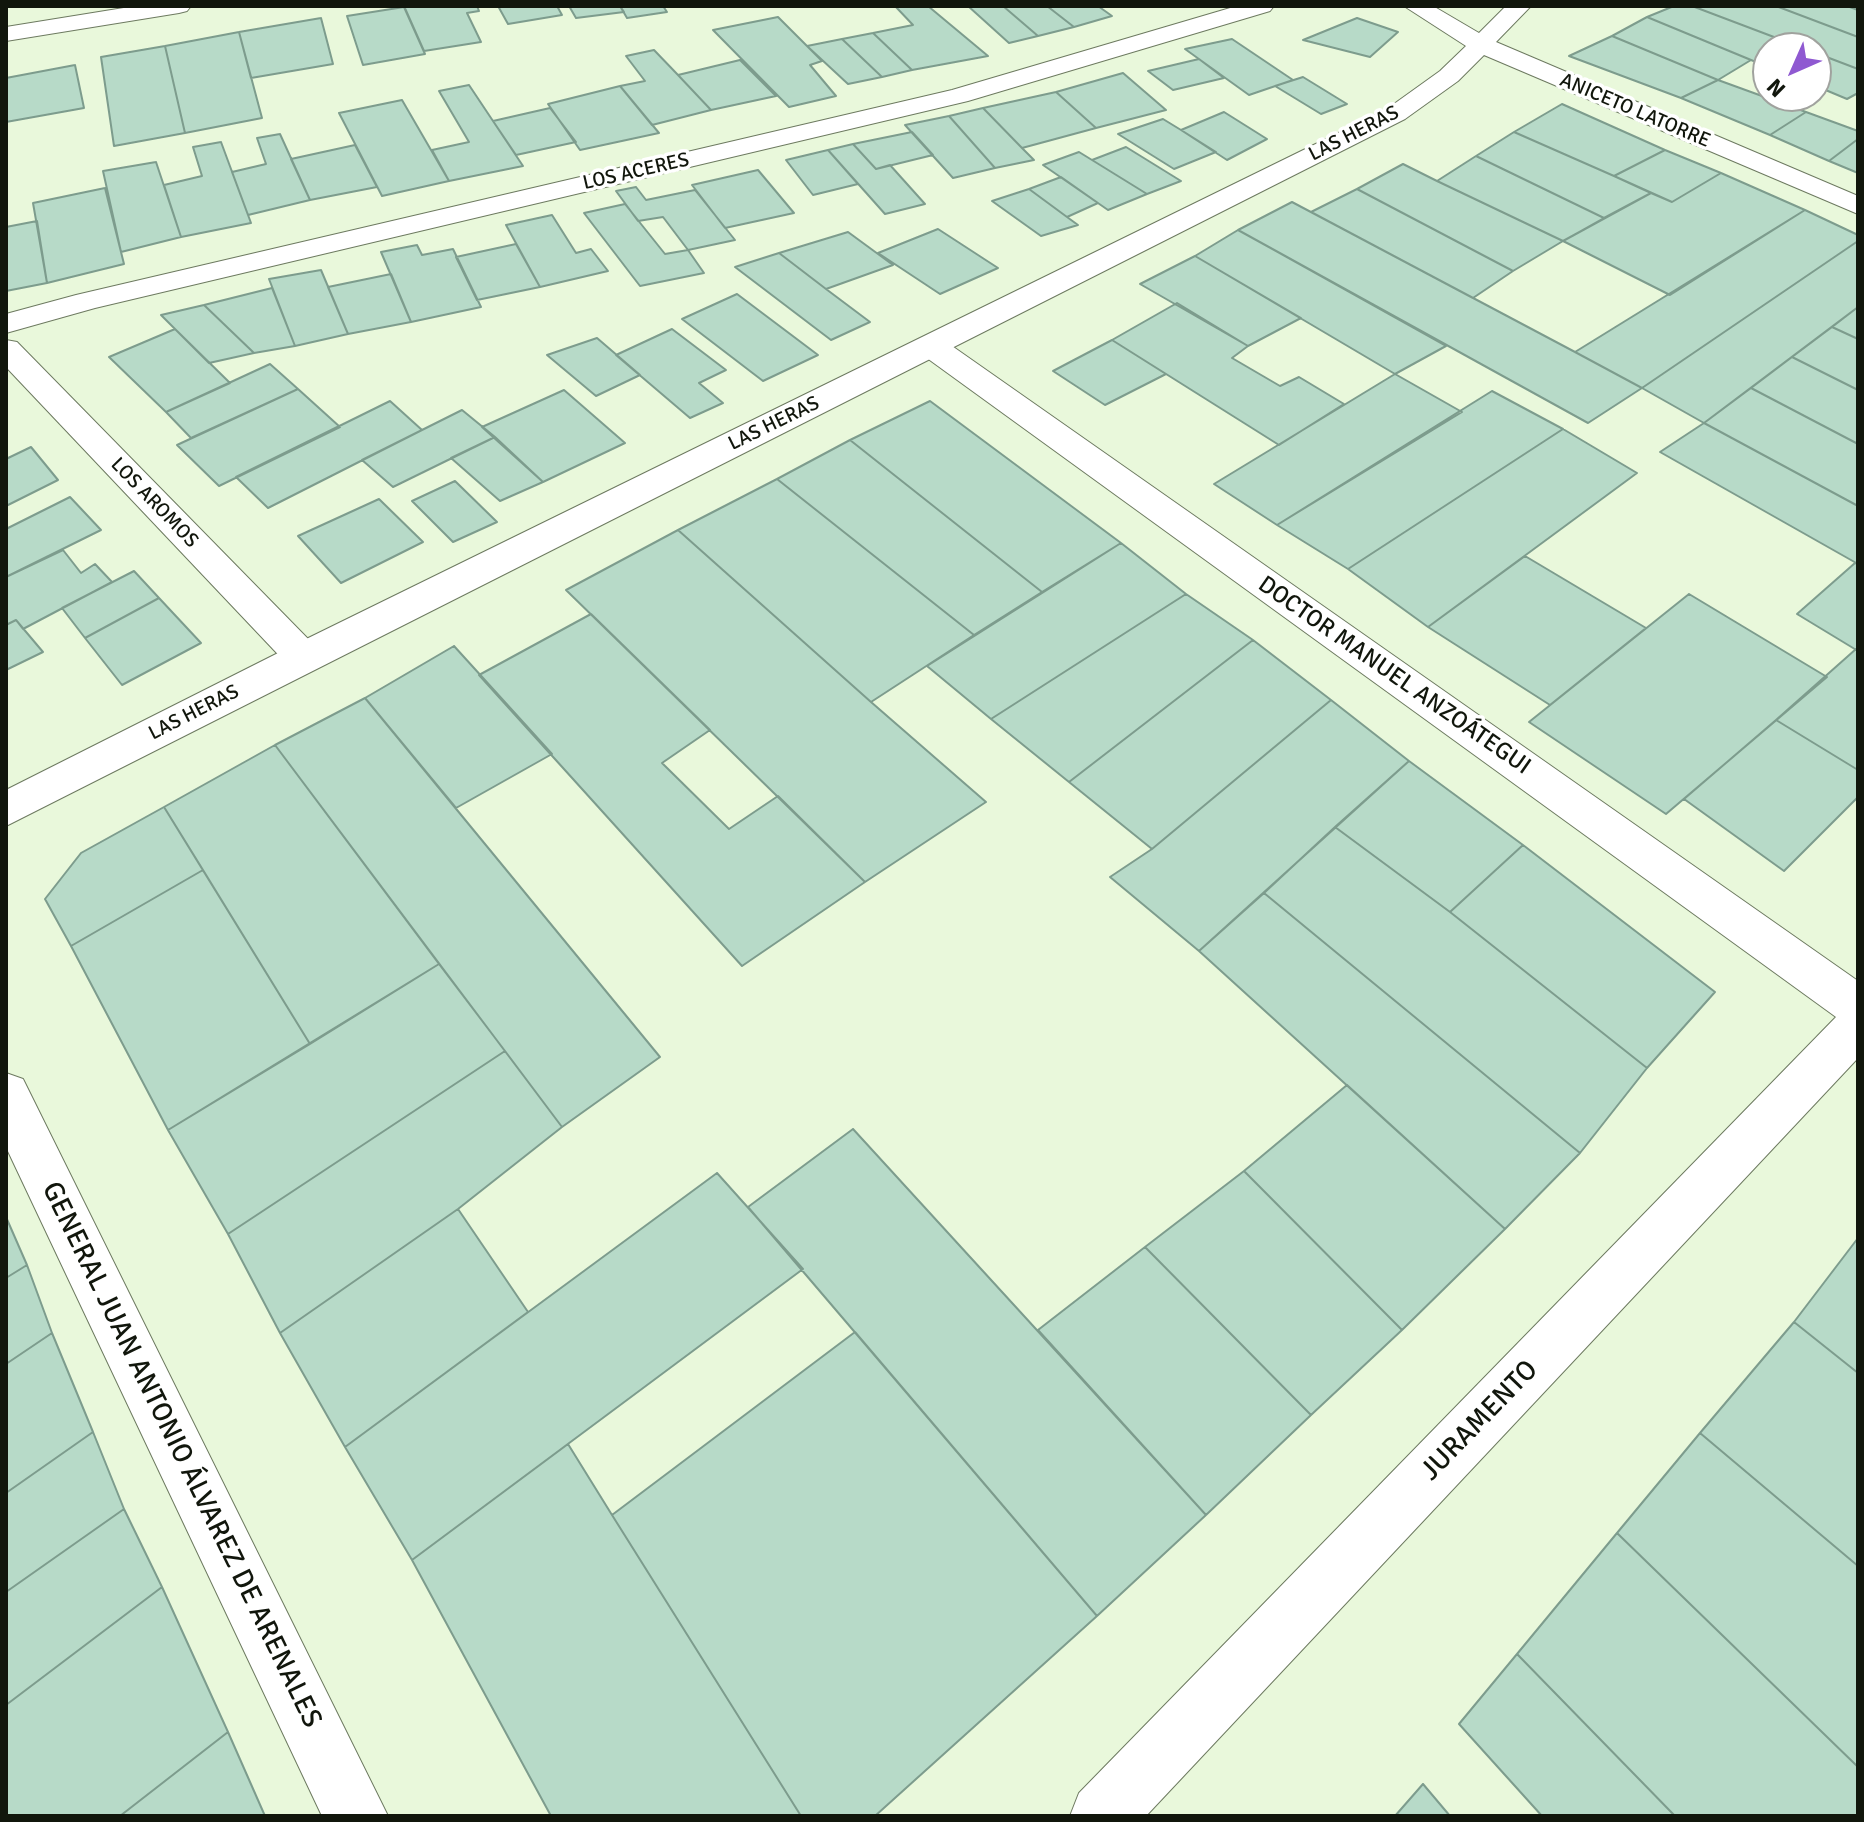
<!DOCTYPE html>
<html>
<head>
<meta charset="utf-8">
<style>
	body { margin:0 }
	#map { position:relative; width:1864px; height:1822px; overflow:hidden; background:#e9f8db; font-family:Signika,sans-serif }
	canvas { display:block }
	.frame { position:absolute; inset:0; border:8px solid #11160c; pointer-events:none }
	.north { position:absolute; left:1752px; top:32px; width:80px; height:80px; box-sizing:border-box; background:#fff; border:2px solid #a0a29e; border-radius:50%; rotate:225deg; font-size:22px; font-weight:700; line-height:32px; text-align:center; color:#11160c }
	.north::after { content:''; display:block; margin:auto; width:28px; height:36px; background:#8f59d1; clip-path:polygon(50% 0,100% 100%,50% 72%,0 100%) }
</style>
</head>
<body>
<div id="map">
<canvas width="1864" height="1822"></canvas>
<div class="frame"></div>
<div class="north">N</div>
</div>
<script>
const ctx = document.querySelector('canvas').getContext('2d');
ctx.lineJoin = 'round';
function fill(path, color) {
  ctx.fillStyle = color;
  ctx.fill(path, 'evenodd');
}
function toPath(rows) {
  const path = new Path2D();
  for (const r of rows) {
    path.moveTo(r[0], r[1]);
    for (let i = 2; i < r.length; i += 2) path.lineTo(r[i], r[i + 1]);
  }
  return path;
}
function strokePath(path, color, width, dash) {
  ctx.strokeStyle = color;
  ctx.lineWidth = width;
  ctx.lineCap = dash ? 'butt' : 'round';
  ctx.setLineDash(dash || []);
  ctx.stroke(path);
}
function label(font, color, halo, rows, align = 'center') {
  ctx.font = font + ' Signika,sans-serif';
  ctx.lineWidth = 7;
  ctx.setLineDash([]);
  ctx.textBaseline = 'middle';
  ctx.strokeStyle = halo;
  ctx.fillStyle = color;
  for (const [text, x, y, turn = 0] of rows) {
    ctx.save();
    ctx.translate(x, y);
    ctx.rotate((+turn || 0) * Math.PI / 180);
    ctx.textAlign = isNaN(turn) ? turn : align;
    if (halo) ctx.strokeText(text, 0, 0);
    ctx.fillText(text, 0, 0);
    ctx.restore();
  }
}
const building = toPath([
	[477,6,479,11,467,13,481,42,424,51,404,6,477,6],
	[498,6,557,6,562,15,508,24,498,6],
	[569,6,620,6,624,12,576,18,569,6],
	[620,6,663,6,667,12,627,18,620,6],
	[895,6,928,6,988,56,912,70,873,33,913,25,895,6],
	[968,6,1003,6,1038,36,1009,43,968,6],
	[1003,6,1047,6,1074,27,1038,36,1003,6],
	[1047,6,1098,6,1112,16,1074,27,1047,6],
	[1674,6,1692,6,1803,48,1768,48,1768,67,1647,17,1674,6],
	[1692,6,1776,6,1858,37,1858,69,1816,53,1816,48,1803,48,1692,6],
	[1776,6,1847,6,1858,10,1858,37,1776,6],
	[404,7,425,54,363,65,347,16,404,7],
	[778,17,822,61,810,65,836,96,789,107,713,30,778,17],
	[1647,17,1751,60,1718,80,1612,36,1647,17],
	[321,18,333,64,251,78,239,32,321,18],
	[1357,18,1398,32,1370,57,1303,40,1357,18],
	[239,32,262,118,185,133,165,46,239,32],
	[873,33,912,70,882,77,842,39,873,33],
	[1612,36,1718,80,1681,98,1569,56,1612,36],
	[842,39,882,77,848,84,807,46,842,39],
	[1232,39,1293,80,1249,95,1185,49,1232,39],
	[165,46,185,133,114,146,101,57,165,46],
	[654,50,678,75,711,110,652,125,620,86,645,81,626,56,654,50],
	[1816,53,1858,69,1858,93,1847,99,1816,86,1816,53],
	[1199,59,1224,78,1173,90,1148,71,1199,59],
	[740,60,776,96,711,110,678,75,740,60],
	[75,65,84,108,6,122,6,78,75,65],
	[1123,73,1166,110,1096,128,1056,92,1123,73],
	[1303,77,1347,104,1321,114,1275,86,1303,77],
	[1718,80,1806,112,1770,135,1681,98,1718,80],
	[469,85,523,166,449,181,432,150,469,142,439,91,469,85],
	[620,86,659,133,580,150,548,104,620,86],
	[1056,92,1096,128,1022,148,983,108,1056,92],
	[402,100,449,181,382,196,339,113,402,100],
	[1562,104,1665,150,1614,176,1514,132,1562,104],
	[550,108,576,142,516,155,493,121,550,108],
	[983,108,1022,148,1034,160,995,168,949,116,983,108],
	[1224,112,1267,139,1227,160,1181,130,1224,112],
	[1806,112,1858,131,1858,139,1829,161,1770,135,1806,112],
	[949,116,995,168,953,178,905,125,949,116],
	[1163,119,1181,130,1216,152,1174,169,1118,134,1163,119],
	[912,132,933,155,876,169,853,144,912,132],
	[1514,132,1614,176,1651,193,1604,218,1476,156,1514,132],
	[280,134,310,200,248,215,232,172,266,164,257,138,280,134],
	[1858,139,1858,173,1829,161,1858,139],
	[221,142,251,223,181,237,164,185,202,176,193,147,221,142],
	[853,144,876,169,890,165,925,204,885,214,828,150,853,144],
	[355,145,377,187,310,200,291,159,355,145],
	[1126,147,1181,181,1147,194,1092,160,1126,147],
	[828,150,858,184,813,195,786,160,828,150],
	[1665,150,1721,173,1672,202,1614,176,1665,150],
	[1079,152,1092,160,1147,194,1108,210,1043,165,1079,152],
	[1476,156,1604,218,1563,241,1437,181,1476,156],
	[156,162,181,237,121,252,103,171,156,162],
	[1403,164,1437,181,1563,241,1513,271,1357,189,1403,164],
	[758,170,794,213,725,228,692,185,758,170],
	[1721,173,1805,210,1670,295,1563,241,1651,193,1672,202,1721,173],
	[1061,177,1098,203,1067,217,1029,189,1061,177],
	[636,187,646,200,695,190,735,240,688,250,663,217,638,221,616,191,636,187],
	[105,188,124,264,47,283,33,203,105,188],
	[1029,189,1067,217,1078,225,1041,236,992,201,1029,189],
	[1357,189,1513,271,1473,298,1311,212,1357,189],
	[1292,202,1575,352,1642,388,1588,423,1238,230,1292,202],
	[625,204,665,254,688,250,704,273,640,286,584,213,625,204],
	[1805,210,1858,235,1858,241,1642,388,1575,352,1805,210],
	[552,215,576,253,591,249,608,271,540,287,506,225,552,215],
	[37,221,47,283,6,291,6,227,37,221],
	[938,229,998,268,940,294,878,253,938,229],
	[1238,230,1446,346,1395,374,1195,256,1238,230],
	[848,232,893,265,826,289,779,253,848,232],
	[1858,241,1858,307,1704,423,1642,388,1858,241],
	[516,244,540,287,477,300,456,257,516,244],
	[417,245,422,255,453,249,481,307,411,322,381,252,417,245],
	[779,253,826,289,870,322,831,340,735,267,779,253],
	[1195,256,1301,318,1248,346,1140,284,1195,256],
	[321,270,348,334,295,346,269,279,321,270],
	[391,274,411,322,348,334,328,287,391,274],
	[272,288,295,346,254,353,204,305,272,288],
	[737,294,818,355,763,381,682,319,737,294],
	[1177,303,1248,346,1232,358,1280,386,1299,377,1344,404,1279,445,1112,340,1177,303],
	[204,305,254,353,209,363,161,315,204,305],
	[1858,307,1858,339,1832,327,1858,307],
	[1832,327,1858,339,1858,390,1792,357,1832,327],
	[175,329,230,383,166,412,109,357,175,329],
	[672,329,726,370,699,383,723,403,690,418,616,355,672,329],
	[597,338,640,375,596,396,547,355,597,338],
	[1112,340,1166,374,1105,405,1053,371,1112,340],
	[1792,357,1858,390,1858,444,1751,388,1792,357],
	[270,364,298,389,191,438,166,412,270,364],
	[1395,374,1462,412,1277,525,1214,484,1395,374],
	[1751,388,1858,444,1858,506,1704,423,1751,388],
	[298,389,340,427,219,486,177,445,298,389],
	[564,390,625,443,543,482,482,427,564,390],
	[1492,391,1563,429,1348,569,1277,525,1492,391],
	[390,401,422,430,268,508,236,477,390,401],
	[930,401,1121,543,1042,592,850,440,930,401],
	[462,410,495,437,393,487,362,460,462,410],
	[1704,423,1858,506,1858,564,1660,452,1704,423],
	[1563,429,1637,473,1428,627,1348,569,1563,429],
	[495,437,543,482,500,501,451,458,495,437],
	[850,440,1042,592,974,635,777,479,850,440],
	[31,447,58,480,6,506,6,459,31,447],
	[777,479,974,635,871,702,678,530,777,479],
	[455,481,497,522,453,542,412,501,455,481],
	[70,497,101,530,6,577,6,529,70,497],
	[379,499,423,542,341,583,298,536,379,499],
	[678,530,871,702,986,802,865,882,566,590,678,530],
	[1121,543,1186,594,991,719,927,666,1121,543],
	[63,550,81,573,95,564,112,582,23,629,16,620,6,625,6,577,63,550],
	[1525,556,1646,628,1550,705,1428,627,1525,556],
	[1855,563,1858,564,1858,651,1797,614,1855,563],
	[134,571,159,598,85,638,62,608,134,571],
	[1186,594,1253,640,1069,782,991,719,1186,594],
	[1689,594,1827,677,1666,814,1529,722,1689,594],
	[159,598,201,643,122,685,85,638,159,598],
	[591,614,710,730,662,763,729,829,778,796,865,882,742,966,479,675,591,614],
	[16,620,43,652,6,670,6,625,16,620],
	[1253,640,1331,700,1152,849,1069,782,1253,640],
	[454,646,552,754,456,808,365,698,454,646],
	[1856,649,1858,651,1858,770,1776,720,1856,649],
	[365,698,660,1057,562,1127,275,745,365,698],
	[1331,700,1409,761,1199,951,1110,877,1152,849,1331,700],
	[1776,720,1858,770,1858,797,1784,871,1684,799,1776,720],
	[275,745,439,964,310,1044,164,807,275,745],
	[1409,761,1523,845,1450,912,1335,827,1409,761],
	[164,807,203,870,71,946,45,899,81,853,164,807],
	[1335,827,1450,912,1647,1068,1580,1153,1264,893,1335,827],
	[1523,845,1715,992,1647,1068,1450,912,1523,845],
	[203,870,310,1044,168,1130,71,946,203,870],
	[1264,893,1580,1153,1505,1229,1199,951,1264,893],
	[439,964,505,1051,228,1234,168,1130,439,964],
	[505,1051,562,1127,458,1209,280,1333,228,1234,505,1051],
	[1347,1085,1505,1229,1402,1330,1244,1171,1347,1085],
	[853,1129,1206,1515,1097,1616,748,1207,853,1129],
	[1244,1171,1402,1330,1311,1415,1145,1247,1244,1171],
	[717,1173,803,1269,412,1560,345,1447,717,1173],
	[458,1209,528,1312,345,1447,280,1333,458,1209],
	[6,1217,27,1265,6,1278,6,1217],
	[1858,1238,1858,1373,1794,1322,1858,1238],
	[1145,1247,1311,1415,1206,1515,1038,1330,1145,1247],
	[27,1265,52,1333,6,1364,6,1278,27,1265],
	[1794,1322,1858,1373,1858,1566,1700,1433,1794,1322],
	[855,1332,1097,1616,875,1816,801,1816,612,1515,855,1332],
	[52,1333,93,1432,6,1493,6,1364,52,1333],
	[93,1432,124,1509,6,1592,6,1493,93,1432],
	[1700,1433,1858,1566,1858,1767,1617,1533,1700,1433],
	[568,1444,612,1515,801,1816,551,1816,412,1560,568,1444],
	[124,1509,162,1587,6,1705,6,1592,124,1509],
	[1617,1533,1858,1767,1858,1816,1675,1816,1517,1654,1617,1533],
	[162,1587,228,1732,120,1816,6,1816,6,1705,162,1587],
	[1517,1654,1675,1816,1542,1816,1459,1724,1517,1654],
	[228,1732,265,1816,120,1816,228,1732],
	[1423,1784,1450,1816,1395,1816,1423,1784]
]);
const street = toPath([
	[136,6,191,6,187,11,179,13,6,41,6,27,136,6],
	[1237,6,1274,6,1270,11,968,101,95,308,6,333,6,314,76,295,952,90,1237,6],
	[931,337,942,339,1858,981,1858,1058,1146,1816,1070,1816,1079,1793,1836,1017,920,353,915,346,920,339,931,337],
	[6,340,17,342,316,647,322,657,316,667,303,671,290,667,6,367,6,340]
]);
const secondary = toPath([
	[1404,6,1433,6,1479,33,1506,6,1531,6,1496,42,1858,196,1858,214,1484,55,1458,81,1405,119,6,826,6,790,290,647,1387,109,1440,71,1466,46,1404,6],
	[6,1073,23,1079,388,1816,322,1816,6,1147,6,1073]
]);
const farStreetnames = [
	["ANICETO LATORRE",1635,111,23],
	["LAS HERAS",1354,134,-27],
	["LOS ACERES",636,172,-13],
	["LAS HERAS",774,424,-26],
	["LOS AROMOS",154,503,46],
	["LAS HERAS",194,713,-27]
];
const streetNames = [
	["DOCTOR MANUEL ANZOÁTEGUI",1394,676,35]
];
const nearStreetnames = [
	["JURAMENTO",1480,1421,-46],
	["GENERAL JUAN ANTONIO ÁLVAREZ DE ARENALES",181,1455,64]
];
fill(building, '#b7dac8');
strokePath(building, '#7d9c8d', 2);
strokePath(street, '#6d7a60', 2);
strokePath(secondary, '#6d7a60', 2);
fill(street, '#fff');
fill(secondary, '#fff');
label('20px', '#11160c', '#fff', farStreetnames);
label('24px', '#11160c', '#fff', streetNames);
label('28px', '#11160c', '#fff', nearStreetnames);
</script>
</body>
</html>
